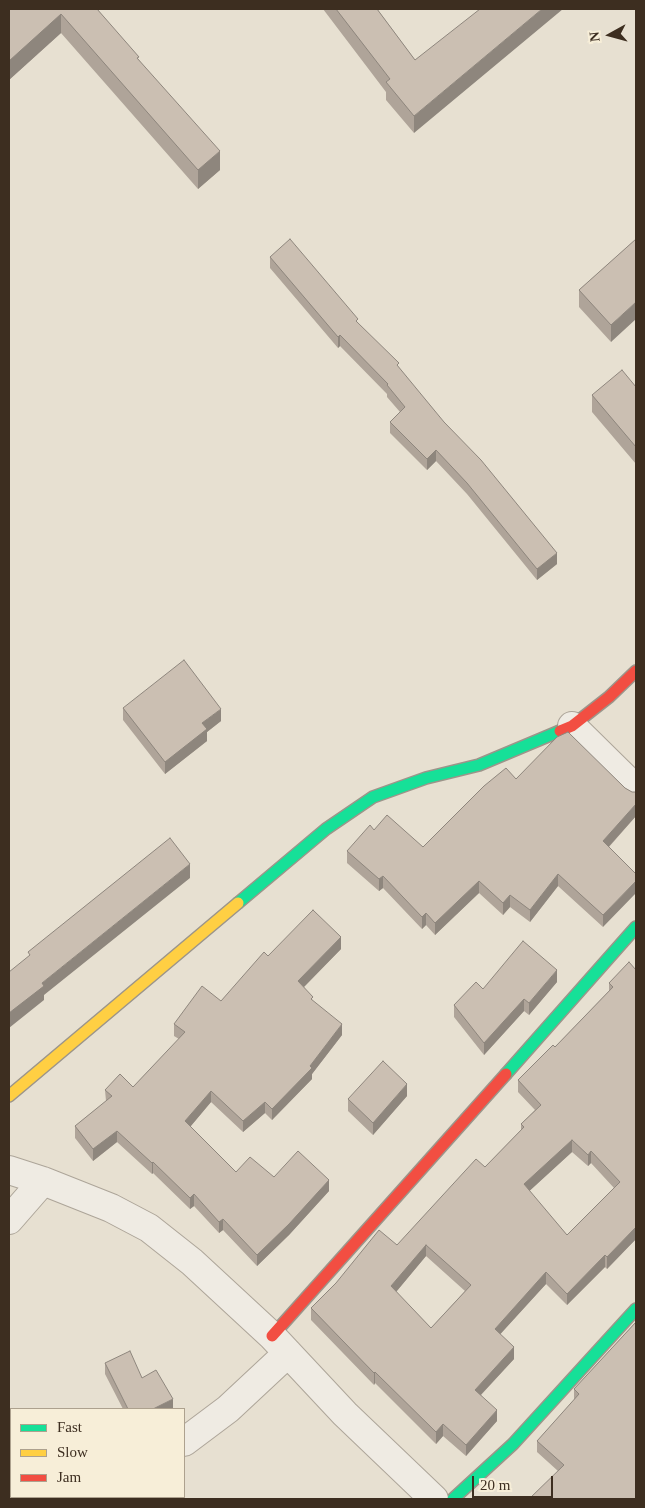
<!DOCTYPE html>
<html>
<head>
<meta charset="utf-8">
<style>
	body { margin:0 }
	#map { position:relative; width:645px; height:1508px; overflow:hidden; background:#e7e0d1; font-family:"Times New Roman",serif }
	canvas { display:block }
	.frame { position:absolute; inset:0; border:10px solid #3d2e20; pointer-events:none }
	.legend { position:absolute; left:10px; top:1408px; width:175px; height:90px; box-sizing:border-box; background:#f7eed8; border:1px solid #ada18e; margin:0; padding:6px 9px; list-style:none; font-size:15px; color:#3d2e20 }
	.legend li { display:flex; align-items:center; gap:10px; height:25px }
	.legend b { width:25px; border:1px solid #ada18e }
	.north { position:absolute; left:585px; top:10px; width:50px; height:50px; -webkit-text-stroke:4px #f7eed8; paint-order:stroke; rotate:263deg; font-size:14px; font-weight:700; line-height:20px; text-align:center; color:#3d2e20 }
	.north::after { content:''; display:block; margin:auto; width:18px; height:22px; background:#3d2e20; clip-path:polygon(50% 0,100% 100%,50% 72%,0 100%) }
	.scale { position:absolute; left:472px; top:1476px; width:81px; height:22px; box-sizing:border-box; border:2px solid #3d2e20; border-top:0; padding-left:6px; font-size:15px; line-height:18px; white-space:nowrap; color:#3d2e20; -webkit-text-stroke:4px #f7eed8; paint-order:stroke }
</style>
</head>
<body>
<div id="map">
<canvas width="645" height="1508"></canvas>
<div class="frame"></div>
<ul class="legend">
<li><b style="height:6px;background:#16e098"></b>Fast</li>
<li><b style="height:6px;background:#ffcf43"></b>Slow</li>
<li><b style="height:6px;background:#f24e42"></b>Jam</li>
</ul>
<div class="north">N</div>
<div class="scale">20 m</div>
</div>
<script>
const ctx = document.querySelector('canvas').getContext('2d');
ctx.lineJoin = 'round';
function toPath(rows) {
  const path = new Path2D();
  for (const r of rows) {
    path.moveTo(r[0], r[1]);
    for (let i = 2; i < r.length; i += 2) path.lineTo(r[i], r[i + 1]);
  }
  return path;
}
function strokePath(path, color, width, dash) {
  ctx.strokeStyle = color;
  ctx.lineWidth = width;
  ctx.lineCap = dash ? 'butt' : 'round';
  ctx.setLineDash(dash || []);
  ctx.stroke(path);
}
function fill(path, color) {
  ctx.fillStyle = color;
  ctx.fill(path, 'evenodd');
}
const street = toPath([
	[572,726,636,789],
	[9,1170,43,1181,111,1208,149,1228,192,1262,272,1336,345,1414,434,1499],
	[9,1220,43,1181],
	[184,1442,228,1409,288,1353],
	[104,1499,108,1497]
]);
const fast = toPath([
	[238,903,326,829,373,797,426,778,479,765,560,731],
	[506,1074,636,927],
	[453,1499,513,1444,636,1309]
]);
const slow = toPath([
	[9,1096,238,903]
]);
const jam = toPath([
	[560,731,572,726,609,697,636,671],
	[272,1336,506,1074]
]);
const wall = toPath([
	[9,9,97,9,139,60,220,170,198,189,61,33,9,80],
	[323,9,377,9,415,60,414,133,386,100,386,92],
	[636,239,611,342,579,307,579,290],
	[270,257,358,323,399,368,557,564,537,580,467,494,436,461,427,470,390,433,390,422,400,412,387,397,387,394,340,346,338,348,270,268],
	[636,387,636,464,592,412,592,395],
	[123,708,221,721,207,732,207,741,165,774,123,720],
	[516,779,625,788,632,792,636,792,636,816,609,847,603,927,558,886,530,922,510,907,503,915,479,893,435,935,426,925,422,929,383,888,379,891,347,863,347,851,374,830,423,847],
	[341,949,304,987,313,1001,342,1035,312,1074,312,1079,272,1120,265,1113,243,1132,211,1102,190,1127,236,1172,274,1177,329,1191,289,1235,257,1266,223,1230,219,1233,194,1206,190,1209,153,1173,152,1174,117,1142,93,1161,75,1138,75,1126,106,1101,105,1090,133,1087,179,1039,174,1036,174,1024,221,1001,268,956],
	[636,970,636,1239,607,1269,605,1267,567,1305,546,1284,500,1334,514,1359,481,1395,497,1421,466,1456,443,1436,436,1444,375,1383,374,1385,311,1320,311,1308,397,1245,485,1167,521,1130,521,1124,535,1110,518,1092,518,1080,555,1047,609,991,609,983],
	[572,1152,588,1166,591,1163,614,1188,567,1235,529,1191],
	[426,1256,465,1291,431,1328,396,1292],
	[557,982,529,1015,524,1011,484,1055,454,1017,454,1005,483,989],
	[407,1096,373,1135,348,1111,348,1099],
	[636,1322,636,1499,558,1471,537,1452,537,1441,574,1400,574,1389],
	[105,1363,173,1409,123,1409,105,1374]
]);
const shadedWall = toPath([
	[542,9,563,9,414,133,414,116],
	[61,14,61,33,9,80,9,61],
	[220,151,220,170,198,189,198,170],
	[636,302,636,319,611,342,611,325],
	[340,335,340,346,338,348,338,337],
	[436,450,436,461,427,470,427,459],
	[557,553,557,564,537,580,537,569],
	[221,709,221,721,207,732,207,741,165,774,165,762,202,723],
	[636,804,636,816,603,853,603,841],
	[190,864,190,878,44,995,44,1000,9,1028,9,1013,42,983],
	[558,874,558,886,530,922,530,910],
	[383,876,383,888,379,891,379,879],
	[479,881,479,893,435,935,435,923],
	[636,881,636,893,603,927,603,915],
	[510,895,510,907,503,915,503,903],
	[426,913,426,925,422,929,422,917],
	[341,937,341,949,298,993,298,981],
	[557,970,557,982,529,1015,529,1003],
	[524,999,524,1011,484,1055,484,1043],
	[342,1024,342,1035,312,1074,312,1079,272,1120,272,1109,310,1066],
	[407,1084,407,1096,373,1135,373,1123],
	[211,1091,211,1102,185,1133,185,1121],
	[265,1102,265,1113,243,1132,243,1121],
	[117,1131,117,1142,93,1161,93,1149],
	[572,1140,572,1152,524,1196,524,1184],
	[591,1151,591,1163,588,1166,588,1155],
	[153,1162,153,1173,152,1174,152,1163],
	[329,1180,329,1191,289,1235,257,1266,257,1255],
	[194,1194,194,1206,190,1209,190,1198],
	[223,1219,223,1230,219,1233,219,1222],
	[636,1227,636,1239,607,1269,607,1257],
	[426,1245,426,1256,391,1298,391,1286],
	[605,1255,605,1267,567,1305,567,1294],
	[546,1272,546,1284,495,1340,495,1329],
	[514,1347,514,1359,475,1401,475,1390],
	[375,1372,375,1383,374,1385,374,1373],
	[173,1399,173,1409,153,1409],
	[497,1410,497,1421,466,1456,466,1445],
	[443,1424,443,1436,436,1444,436,1432]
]);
const building = toPath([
	[9,9,97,9,139,57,137,58,220,151,198,170,61,14,9,61,9,9],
	[336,9,377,9,415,60,480,9,542,9,414,116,386,82,390,79,336,9],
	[290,239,358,319,356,321,399,363,397,365,444,422,481,460,557,553,537,569,467,483,436,450,427,459,390,422,405,407,387,385,388,384,340,335,338,337,270,257,290,239],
	[636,239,636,302,611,325,579,290,636,239],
	[622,370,636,387,636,447,592,395,622,370],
	[184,660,221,709,202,723,207,729,165,762,123,708,184,660],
	[568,732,625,788,632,792,636,792,636,804,603,841,636,874,636,881,603,915,558,874,530,910,510,895,503,903,479,881,435,923,426,913,422,917,383,876,379,879,347,851,370,825,374,830,387,815,423,847,484,786,506,768,516,779,557,737,568,732],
	[170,838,190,864,42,983,44,986,9,1013,9,972,30,955,28,952,170,838],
	[313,910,341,937,298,981,313,997,311,999,342,1024,310,1066,312,1068,272,1109,265,1102,243,1121,211,1091,185,1121,236,1172,250,1157,274,1177,298,1151,329,1180,289,1224,257,1255,223,1219,219,1222,194,1194,190,1198,153,1162,152,1163,117,1131,93,1149,75,1126,112,1096,105,1090,120,1074,133,1087,185,1032,174,1024,202,986,221,1001,264,952,268,956,313,910],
	[523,941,557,970,529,1003,524,999,484,1043,454,1005,476,982,483,989,523,941],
	[629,962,636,970,636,1227,607,1257,605,1255,567,1294,546,1272,495,1329,514,1347,475,1390,497,1410,466,1445,443,1424,436,1432,375,1372,374,1373,311,1308,336,1283,379,1230,397,1245,476,1159,485,1167,524,1127,521,1124,541,1105,518,1080,553,1045,555,1047,613,987,609,983,629,962],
	[572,1140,588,1155,591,1151,620,1182,567,1235,524,1184,572,1140],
	[426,1245,471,1285,431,1328,391,1286,426,1245],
	[383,1061,407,1084,373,1123,348,1099,383,1061],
	[636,1322,636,1499,529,1499,564,1465,537,1441,579,1394,574,1389,636,1322],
	[130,1351,142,1378,156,1370,173,1399,153,1409,128,1409,105,1363,130,1351],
	[9,1479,11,1483,11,1497,19,1497,20,1499,9,1499,9,1479]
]);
strokePath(street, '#ada599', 30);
strokePath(fast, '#9c958a', 14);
strokePath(slow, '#9c958a', 14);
strokePath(jam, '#9c958a', 14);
strokePath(street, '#efebe3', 28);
strokePath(fast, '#16e098', 11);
strokePath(slow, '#ffcf43', 11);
strokePath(jam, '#f24e42', 11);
fill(wall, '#afa499');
fill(shadedWall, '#8e867d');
fill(building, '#cbbfb2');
strokePath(building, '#8e867d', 1);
</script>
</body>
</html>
